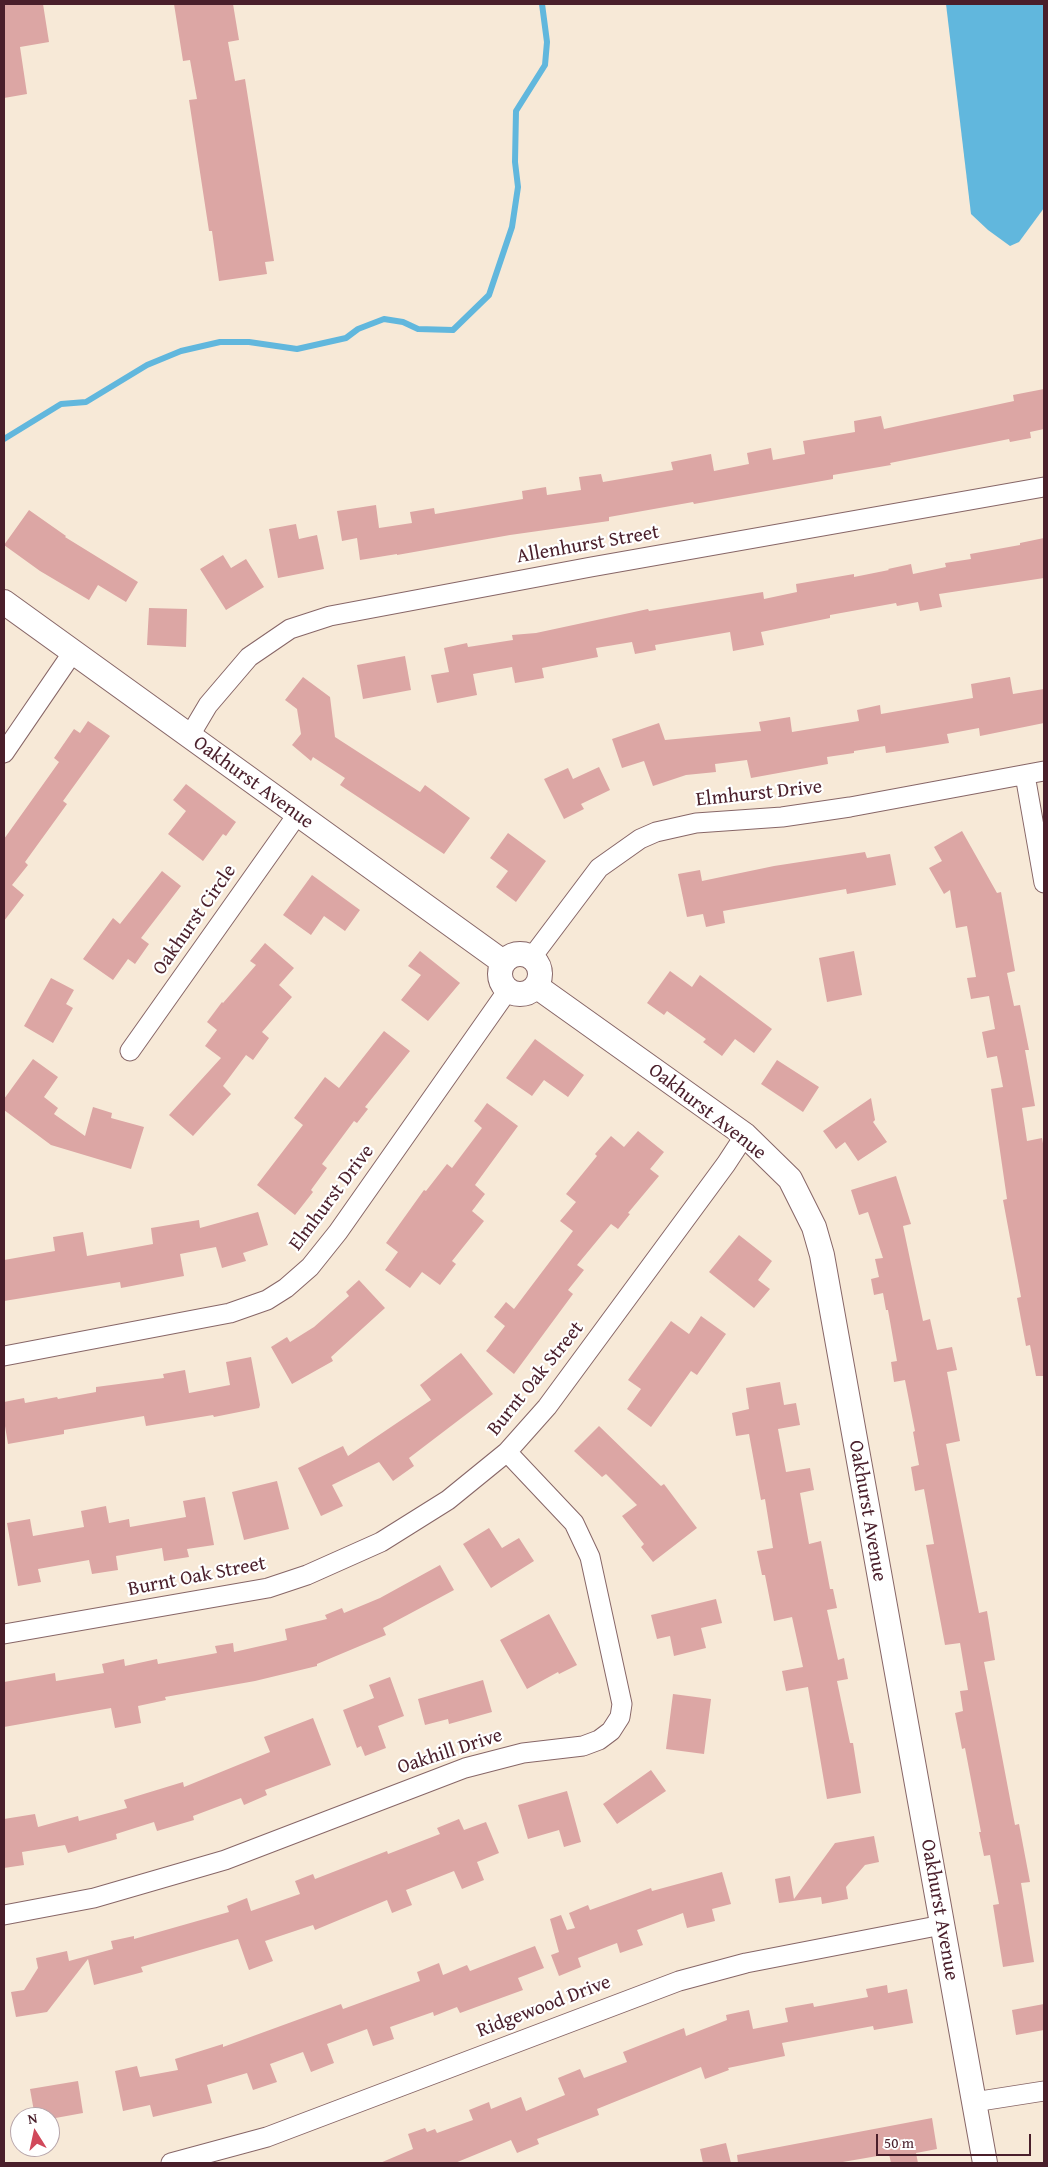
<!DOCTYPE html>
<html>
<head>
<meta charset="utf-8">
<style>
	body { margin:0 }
	#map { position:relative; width:1048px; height:2167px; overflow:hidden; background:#f7e9d7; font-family:"Gentium Book Plus",serif }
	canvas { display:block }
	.frame { position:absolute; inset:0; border:5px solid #4a1f2b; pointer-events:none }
	.north { position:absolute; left:10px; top:2107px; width:50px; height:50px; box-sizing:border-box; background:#fff; border:1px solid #b7a5aa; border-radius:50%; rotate:350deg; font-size:14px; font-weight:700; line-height:20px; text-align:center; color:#4a1f2b }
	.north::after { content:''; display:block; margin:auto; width:18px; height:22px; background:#d1495b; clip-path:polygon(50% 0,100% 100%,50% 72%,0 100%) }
	.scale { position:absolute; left:876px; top:2134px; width:155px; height:22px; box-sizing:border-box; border:2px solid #4a1f2b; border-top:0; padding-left:6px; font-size:15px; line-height:18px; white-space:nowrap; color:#4a1f2b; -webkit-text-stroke:4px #fff; paint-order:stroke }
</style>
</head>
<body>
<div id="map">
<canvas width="1048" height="2167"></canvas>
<div class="frame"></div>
<div class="north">N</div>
<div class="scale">50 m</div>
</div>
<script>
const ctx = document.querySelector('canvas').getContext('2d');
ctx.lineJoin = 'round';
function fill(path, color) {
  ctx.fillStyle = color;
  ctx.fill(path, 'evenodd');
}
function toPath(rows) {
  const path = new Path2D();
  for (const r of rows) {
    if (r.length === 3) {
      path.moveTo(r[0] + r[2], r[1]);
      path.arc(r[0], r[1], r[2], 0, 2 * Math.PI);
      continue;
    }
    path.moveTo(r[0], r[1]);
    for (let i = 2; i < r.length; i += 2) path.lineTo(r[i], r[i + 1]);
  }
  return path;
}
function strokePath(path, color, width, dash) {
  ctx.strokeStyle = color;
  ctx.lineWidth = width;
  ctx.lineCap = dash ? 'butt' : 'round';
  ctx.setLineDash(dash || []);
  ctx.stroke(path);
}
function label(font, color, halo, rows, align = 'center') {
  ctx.font = font + ' "Gentium Book Plus",serif';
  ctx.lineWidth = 4.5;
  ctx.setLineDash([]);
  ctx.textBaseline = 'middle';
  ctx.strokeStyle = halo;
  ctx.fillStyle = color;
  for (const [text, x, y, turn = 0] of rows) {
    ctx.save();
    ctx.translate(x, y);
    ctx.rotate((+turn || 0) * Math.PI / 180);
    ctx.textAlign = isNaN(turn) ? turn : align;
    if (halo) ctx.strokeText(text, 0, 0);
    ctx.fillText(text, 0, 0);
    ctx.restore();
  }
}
const water = toPath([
	[946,4,1044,4,1044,208,1019,242,1010,246,988,230,971,214]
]);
const stream = toPath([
	[4,439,61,404,86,402,147,365,181,351,220,342,249,342,297,349,346,338,358,329,384,319,403,322,418,329,453,330,489,295,512,227,518,187,515,162,516,111,545,65,547,42,542,4]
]);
const building = toPath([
	[4,4,43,4,49,42,20,47,27,94,4,98],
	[174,4,233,4,239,40,228,42,235,81,245,79,274,261,265,262,267,274,219,281,212,231,209,231,189,100,197,99,190,60,183,61],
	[1044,389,1044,429,1030,432,1031,438,1010,442,1009,439,890,463,891,465,833,475,833,479,694,504,693,502,609,517,609,521,510,535,397,555,397,554,360,560,357,538,342,541,337,511,376,505,379,528,412,523,410,512,434,508,435,514,523,499,522,491,546,487,547,495,581,490,579,477,601,474,603,482,673,470,671,462,711,454,714,471,749,464,747,453,771,448,773,460,805,454,803,441,855,432,854,421,881,416,884,429,1014,401,1013,395],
	[29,510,66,536,65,537,138,582,126,602,98,585,89,600,40,571,4,545],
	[296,524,299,539,317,535,324,569,278,578,269,529],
	[1044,538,1044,578,939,594,942,607,920,611,918,602,897,606,896,603,830,615,830,618,761,632,764,645,733,651,730,632,655,645,656,650,635,654,632,642,596,648,598,657,542,668,544,678,515,683,512,667,473,674,477,695,437,703,431,675,449,672,444,648,467,643,468,647,513,640,512,635,536,633,648,609,649,611,763,592,764,599,797,592,796,584,854,574,854,577,889,570,888,569,911,564,913,574,946,567,945,563,971,559,970,554,1020,545,1020,543],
	[223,555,231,568,246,559,264,587,226,610,200,569],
	[149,608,187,609,186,647,147,645],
	[405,656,411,690,363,699,357,665],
	[303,677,330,697,335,737,420,792,425,785,470,818,444,854,340,785,345,778,313,757,311,761,292,745,301,734,297,709,285,700],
	[1010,677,1013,694,1044,689,1044,723,980,736,979,728,947,734,949,743,919,748,886,753,885,746,854,751,854,753,827,757,828,764,751,778,747,760,715,764,716,772,686,775,653,786,644,761,622,768,612,739,659,723,665,740,761,731,759,722,790,717,792,732,859,721,857,710,880,705,881,714,973,698,971,684],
	[88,721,110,736,63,801,67,804,25,862,28,865,12,885,24,895,4,921,4,839,59,762,54,758,74,729,80,733],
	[599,767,610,790,581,804,584,809,564,819,544,779,568,768,573,779],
	[186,784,236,822,226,836,223,834,203,861,168,834,186,811,173,800],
	[962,831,997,893,1001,892,1015,971,1007,973,1014,1006,1020,1005,1029,1050,1025,1050,1035,1106,1022,1108,1027,1141,1042,1138,1044,1149,1044,1376,1036,1376,1030,1345,1026,1346,1017,1298,1021,1297,1003,1200,1007,1199,991,1089,1003,1087,997,1056,987,1058,982,1032,995,1029,989,996,971,999,967,978,976,977,967,926,956,928,950,890,944,894,929,868,942,861,934,847],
	[508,833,546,861,516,902,496,887,508,871,490,858],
	[865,852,867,858,890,854,896,885,847,894,846,889,723,911,725,923,706,927,703,914,687,917,678,874,700,870,702,881,774,866],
	[162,871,181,886,141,938,149,944,135,964,128,959,113,980,83,959,113,918,120,924],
	[312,875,360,910,345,931,324,916,311,935,283,915],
	[265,943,294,968,279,985,292,997,262,1032,269,1038,253,1060,246,1055,223,1086,231,1094,193,1136,169,1115,221,1058,205,1046,217,1030,207,1022,222,1002,223,1003,256,965,250,961],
	[420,951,460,983,428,1021,401,1000,421,975,408,966],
	[854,951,862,995,827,1002,819,958],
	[670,971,692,987,700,975,772,1029,754,1053,735,1039,722,1056,703,1042,706,1039,667,1011,664,1015,647,1003],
	[51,978,74,990,66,1004,73,1008,53,1043,24,1026],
	[384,1031,410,1051,365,1107,368,1109,357,1123,354,1121,322,1164,327,1168,311,1190,313,1192,295,1215,257,1185,303,1125,294,1118,325,1077,339,1088],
	[535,1039,584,1075,568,1097,544,1080,532,1096,506,1078],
	[33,1059,58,1077,44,1097,58,1108,54,1114,85,1136,93,1107,112,1113,111,1118,144,1127,131,1169,51,1145,4,1110,4,1099],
	[777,1060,819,1087,803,1112,761,1084],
	[871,1098,875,1120,873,1122,887,1142,858,1161,845,1142,836,1149,823,1131],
	[487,1103,518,1126,475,1185,485,1194,472,1211,484,1221,452,1261,456,1264,440,1285,422,1272,410,1288,385,1270,398,1252,386,1243,424,1190,426,1191,447,1164,452,1168,482,1128,474,1121],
	[638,1131,664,1152,650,1169,659,1176,628,1213,630,1214,618,1229,611,1224,577,1265,584,1270,568,1290,573,1294,514,1374,486,1351,505,1326,494,1317,506,1302,514,1309,573,1231,560,1221,576,1202,566,1194,597,1156,595,1154,611,1136,624,1147],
	[896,1176,911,1224,903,1226,923,1321,930,1319,937,1350,952,1347,957,1370,947,1372,960,1441,946,1444,979,1613,987,1611,995,1660,984,1662,1015,1825,1019,1824,1030,1882,1021,1883,1034,1962,1003,1967,993,1905,999,1904,990,1855,984,1856,979,1832,981,1832,965,1748,962,1749,955,1713,963,1711,960,1691,968,1690,960,1643,945,1645,926,1545,934,1544,924,1489,915,1491,911,1467,919,1465,913,1432,915,1431,905,1380,894,1382,891,1362,897,1361,888,1310,886,1310,883,1293,874,1295,871,1279,879,1277,875,1259,883,1258,868,1212,859,1215,851,1190],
	[258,1212,268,1245,243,1253,246,1261,222,1268,216,1247,180,1254,184,1276,121,1288,120,1282,4,1301,4,1260,55,1251,53,1237,83,1232,87,1256,153,1244,151,1228,199,1220,200,1228],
	[739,1235,772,1261,758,1280,770,1289,754,1308,709,1272],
	[359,1280,385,1308,331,1357,333,1361,292,1384,271,1347,287,1337,290,1342,314,1327,349,1296,346,1292],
	[701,1316,726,1334,697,1375,691,1371,651,1427,627,1409,641,1389,628,1380,671,1321,689,1334],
	[461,1353,493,1394,409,1458,414,1466,393,1481,379,1462,332,1485,343,1506,321,1516,298,1468,343,1446,348,1456,431,1400,420,1385],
	[251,1357,260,1405,259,1408,214,1417,213,1415,146,1426,144,1416,64,1430,64,1434,8,1444,4,1420,4,1402,24,1398,25,1403,57,1397,58,1399,96,1392,96,1387,164,1378,163,1374,185,1370,189,1393,230,1385,226,1362],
	[780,1382,784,1405,796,1403,800,1425,778,1429,786,1472,810,1468,814,1490,800,1493,809,1544,821,1541,830,1589,833,1589,837,1608,827,1610,838,1660,844,1658,848,1679,837,1681,850,1743,853,1743,861,1793,827,1799,808,1687,786,1691,782,1671,803,1667,792,1617,774,1621,765,1575,762,1575,757,1551,773,1548,765,1499,761,1500,749,1434,736,1436,732,1413,749,1409,746,1388],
	[599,1426,661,1486,664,1484,697,1528,653,1562,641,1547,644,1544,622,1516,637,1505,606,1474,602,1477,574,1451],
	[277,1481,289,1529,244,1540,232,1492],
	[205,1497,214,1545,187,1549,189,1557,164,1561,162,1548,116,1556,118,1570,92,1574,89,1560,38,1569,41,1582,18,1586,7,1523,30,1519,33,1536,84,1527,81,1511,106,1506,109,1523,129,1519,130,1527,186,1517,183,1501],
	[489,1528,502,1548,519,1538,534,1561,491,1588,463,1544],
	[440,1565,454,1590,383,1628,386,1635,317,1664,317,1666,255,1681,165,1697,166,1700,138,1706,141,1723,115,1728,111,1708,4,1727,4,1682,55,1673,56,1681,104,1673,102,1664,124,1659,125,1666,157,1659,158,1664,217,1653,215,1646,233,1643,234,1652,287,1640,285,1629,327,1619,325,1615,342,1608,344,1613,380,1598],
	[716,1599,722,1623,701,1628,706,1648,674,1656,670,1636,657,1639,651,1615],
	[549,1614,577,1665,559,1674,558,1672,527,1689,500,1640],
	[390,1677,404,1716,378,1726,386,1748,365,1756,361,1746,357,1748,343,1710,374,1698,369,1685],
	[483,1680,492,1712,449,1724,448,1719,425,1725,418,1699],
	[673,1694,711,1699,704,1754,666,1749],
	[313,1718,331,1765,265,1790,267,1795,244,1805,241,1798,193,1816,194,1820,157,1831,154,1822,116,1834,117,1839,68,1853,65,1845,22,1852,24,1865,4,1868,4,1819,35,1814,38,1827,78,1816,79,1821,127,1808,124,1800,183,1782,184,1787,270,1752,264,1737],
	[651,1770,666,1791,617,1824,603,1804],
	[567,1791,581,1842,564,1847,559,1830,528,1839,518,1805],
	[459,1819,464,1830,486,1822,499,1853,477,1862,484,1880,462,1889,454,1871,406,1890,412,1905,392,1913,387,1900,315,1930,313,1925,265,1941,273,1961,249,1970,238,1939,141,1967,143,1972,94,1985,88,1959,47,2012,16,2017,11,1992,24,1990,38,1968,36,1958,67,1951,69,1961,113,1949,111,1941,134,1936,134,1939,229,1912,227,1906,247,1898,251,1911,300,1894,295,1881,313,1874,315,1879,387,1851,388,1854,440,1834,437,1828],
	[874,1836,879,1862,865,1865,846,1887,848,1899,822,1904,821,1897,779,1903,775,1879,790,1876,794,1899,835,1843],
	[722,1872,731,1904,712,1909,715,1921,687,1928,683,1913,637,1930,643,1945,620,1953,617,1943,578,1958,581,1967,559,1976,551,1955,559,1952,550,1919,561,1915,567,1930,575,1928,569,1913,588,1905,590,1910,651,1888,652,1891],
	[535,1946,544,1968,518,1978,523,1990,460,2013,457,2007,434,2016,433,2012,390,2027,394,2039,373,2046,367,2029,327,2044,334,2063,311,2072,303,2052,270,2064,277,2082,253,2090,247,2073,207,2085,212,2103,153,2117,150,2105,123,2111,115,2071,137,2066,140,2077,178,2070,175,2059,223,2044,223,2047,341,2004,343,2009,420,1981,417,1972,439,1963,443,1975,467,1965,470,1971],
	[887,1985,888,1993,907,1989,913,2023,874,2030,873,2026,782,2043,785,2056,728,2068,729,2070,705,2079,701,2067,597,2109,599,2115,537,2139,539,2144,517,2153,511,2140,455,2163,380,2163,413,2149,408,2134,425,2128,427,2132,435,2129,437,2133,473,2120,469,2110,489,2102,491,2109,521,2097,526,2111,565,2095,558,2078,580,2069,584,2078,627,2062,623,2052,684,2028,686,2036,727,2020,726,2015,749,2010,753,2029,788,2022,785,2008,813,2003,814,2007,868,1997,866,1989],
	[1044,2004,1044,2030,1016,2035,1012,2010],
	[78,2081,83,2113,50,2119,50,2117,35,2117,30,2089],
	[932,2118,937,2149,916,2153,918,2163,891,2163,889,2154,837,2163,738,2163,737,2155],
	[726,2143,731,2163,703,2163,700,2149]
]);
const minor = toPath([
	[189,737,208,705,249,657,290,629,330,616,591,567,1044,487],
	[4,753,73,652],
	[1025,775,1044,883],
	[532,957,599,868,640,839,656,832,696,823,782,817,850,807,1044,771],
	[130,1051,297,815],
	[4,1356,230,1313,267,1300,286,1288,310,1267,338,1232,508,990],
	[4,1634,268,1588,307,1575,381,1542,448,1500,507,1452,547,1407,726,1164,745,1135],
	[4,1915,94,1898,225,1860,465,1768,523,1753,583,1746,599,1740,611,1731,620,1717,622,1704,590,1557,574,1523,507,1452],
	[974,2102,1044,2091],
	[171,2163,267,2137,679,1981,746,1963,942,1925]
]);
const tertiary = toPath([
	[4,602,503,962],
	[520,974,20],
	[536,986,745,1135,790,1179,814,1227,822,1255,985,2163]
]);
const streetNames = [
	["Allenhurst Street",588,545,-10],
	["Oakhurst Avenue",253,783,36],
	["Elmhurst Drive",759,794,-6],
	["Oakhurst Circle",195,920,-55],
	["Oakhurst Avenue",707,1112,38],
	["Elmhurst Drive",332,1198,-53],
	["Burnt Oak Street",536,1379,-51],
	["Oakhurst Avenue",867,1511,80],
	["Burnt Oak Street",197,1577,-11],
	["Oakhill Drive",450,1752,-18],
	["Oakhurst Avenue",939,1910,80],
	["Ridgewood Drive",544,2007,-21]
];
fill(water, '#61b7dd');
strokePath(stream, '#61b7dd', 6);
fill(building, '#dca6a4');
strokePath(minor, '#876667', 21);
strokePath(tertiary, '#876667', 26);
strokePath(minor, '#fff', 19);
strokePath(tertiary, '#fff', 24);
label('20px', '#4a1f2b', '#fff', streetNames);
</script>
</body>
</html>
